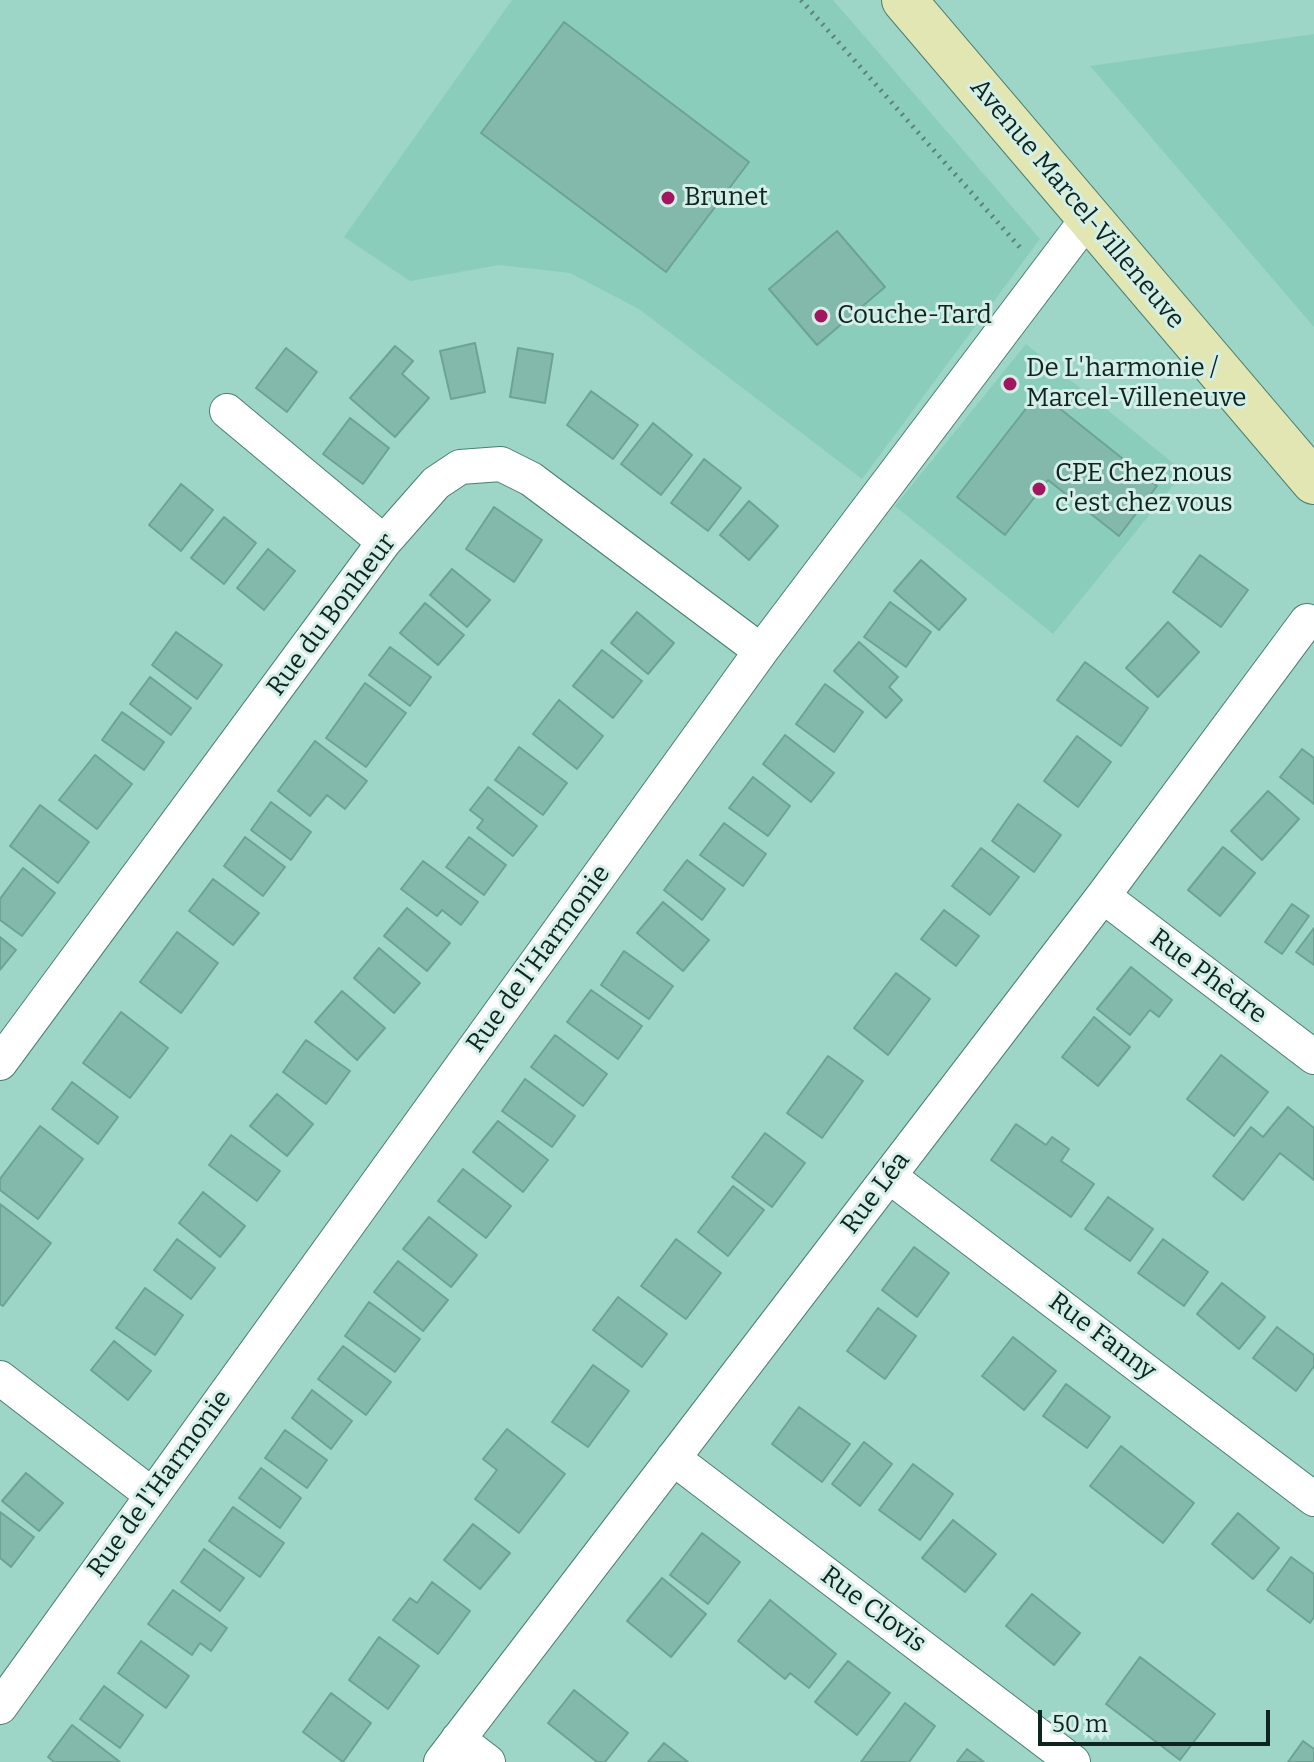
<!DOCTYPE html>
<html>
<head>
<meta charset="utf-8">
<style>
	body { margin:0 }
	#map { position:relative; width:1314px; height:1762px; overflow:hidden; background:#9dd5c6; font-family:Bitter,serif }
	canvas { display:block }
	.scale { position:absolute; left:1038px; top:1710px; width:232px; height:36px; box-sizing:border-box; border:4px solid #0e241f; border-top:0; padding-left:10px; font-size:24px; line-height:28px; white-space:nowrap; color:#0e241f; -webkit-text-stroke:6px #d4efe7; paint-order:stroke }
</style>
</head>
<body>
<div id="map">
<canvas width="1314" height="1762"></canvas>
<div class="scale">50 m</div>
</div>
<script>
const ctx = document.querySelector('canvas').getContext('2d');
ctx.lineJoin = 'round';
function fill(path, color) {
  ctx.fillStyle = color;
  ctx.fill(path, 'evenodd');
}
function toPath(rows) {
  const path = new Path2D();
  for (const r of rows) {
    path.moveTo(r[0], r[1]);
    for (let i = 2; i < r.length; i += 2) path.lineTo(r[i], r[i + 1]);
  }
  return path;
}
function strokePath(path, color, width, dash) {
  ctx.strokeStyle = color;
  ctx.lineWidth = width;
  ctx.lineCap = dash ? 'butt' : 'round';
  ctx.setLineDash(dash || []);
  ctx.stroke(path);
}
function label(font, color, halo, rows, align = 'center') {
  ctx.font = font + ' Bitter,serif';
  ctx.lineWidth = 6;
  ctx.setLineDash([]);
  ctx.textBaseline = 'middle';
  ctx.strokeStyle = halo;
  ctx.fillStyle = color;
  for (const [text, x, y, turn = 0] of rows) {
    ctx.save();
    ctx.translate(x, y);
    ctx.rotate((+turn || 0) * Math.PI / 180);
    ctx.textAlign = isNaN(turn) ? turn : align;
    if (halo) ctx.strokeText(text, 0, 0);
    ctx.fillText(text, 0, 0);
    ctx.restore();
  }
}
const built = toPath([
	[512,0,833,0,1040,239,862,479,639,309,570,273,499,265,410,281,344,237],
	[1314,34,1314,327,1090,66],
	[1026,344,1184,472,1053,634,895,506]
]);
const building = toPath([
	[564,22,749,162,666,272,481,133,564,22],
	[837,231,885,287,817,345,769,289,837,231],
	[475,343,485,392,451,399,440,351,475,343],
	[395,346,413,361,402,374,429,398,395,437,350,398,395,346],
	[286,348,317,372,287,412,256,388,286,348],
	[518,348,553,354,545,403,510,397,518,348],
	[591,391,638,425,613,459,567,425,591,391],
	[1039,392,1157,486,1119,536,1048,480,1005,535,957,497,1039,392],
	[350,418,389,448,363,484,323,454,350,418],
	[653,423,692,455,661,495,621,464,653,423],
	[704,459,741,488,708,531,671,503,704,459],
	[181,484,213,510,181,551,149,525,181,484],
	[749,501,778,526,749,560,720,535,749,501],
	[494,507,542,540,514,582,466,549,494,507],
	[224,517,256,543,224,584,191,558,224,517],
	[268,549,295,571,264,610,237,588,268,549],
	[1200,555,1248,590,1221,627,1173,592,1200,555],
	[921,560,966,599,939,630,894,591,921,560],
	[452,569,490,600,467,627,430,595,452,569],
	[890,602,931,632,906,667,864,637,890,602],
	[425,603,464,635,438,665,400,633,425,603],
	[637,612,674,643,648,674,611,643,637,612],
	[1168,622,1199,652,1158,697,1126,668,1168,622],
	[176,632,222,665,197,699,152,665,176,632],
	[859,642,898,677,889,687,902,700,886,718,834,671,859,642],
	[390,647,431,677,410,706,369,675,390,647],
	[602,650,642,681,613,718,573,686,602,650],
	[1085,662,1148,708,1121,746,1057,700,1085,662],
	[150,677,191,708,171,735,130,704,150,677],
	[365,683,406,713,366,767,326,738,365,683],
	[825,684,863,712,834,752,796,724,825,684],
	[559,700,603,736,577,769,533,734,559,700],
	[122,712,164,742,144,770,102,740,122,712],
	[785,735,834,773,811,802,763,764,785,735],
	[1077,736,1111,762,1078,807,1044,781,1077,736],
	[315,741,367,781,345,809,327,795,310,816,278,791,315,741],
	[519,747,567,783,543,815,495,780,519,747],
	[1302,749,1314,758,1314,804,1280,777,1302,749],
	[95,755,132,784,97,829,59,800,95,755],
	[753,777,790,806,768,836,729,808,753,777],
	[488,787,537,826,513,856,477,828,483,820,470,810,488,787],
	[1268,791,1299,819,1262,860,1231,831,1268,791],
	[271,802,311,832,291,860,251,830,271,802],
	[1018,804,1061,835,1034,872,992,841,1018,804],
	[40,805,89,842,58,883,10,846,40,805],
	[724,823,766,854,743,886,700,855,724,823],
	[245,837,285,867,263,896,224,866,245,837],
	[469,837,506,865,484,895,446,867,469,837],
	[1223,847,1255,873,1220,916,1188,890,1223,847],
	[981,848,1019,877,990,915,952,886,981,848],
	[687,860,725,889,702,920,664,890,687,860],
	[423,861,478,902,461,925,442,910,437,916,401,889,423,861],
	[23,868,55,893,22,936,0,920,0,899,23,868],
	[213,879,259,913,233,945,189,911,213,879],
	[663,902,709,940,683,971,637,933,663,902],
	[1292,904,1309,916,1282,954,1265,942,1292,904],
	[407,908,450,943,427,971,384,936,407,908],
	[944,910,979,936,956,966,921,939,944,910],
	[1314,928,1314,965,1296,952,1314,928],
	[177,932,218,963,181,1013,140,982,177,932],
	[0,937,16,950,0,970,0,937],
	[379,948,420,983,394,1013,354,978,379,948],
	[624,951,673,986,649,1019,601,985,624,951],
	[1131,967,1172,1000,1159,1017,1150,1010,1130,1035,1097,1009,1131,967],
	[896,973,930,999,888,1055,854,1028,896,973],
	[591,990,642,1026,618,1059,567,1022,591,990],
	[342,991,385,1028,357,1060,315,1022,342,991],
	[121,1012,168,1048,130,1098,83,1063,121,1012],
	[1094,1017,1130,1047,1098,1086,1062,1057,1094,1017],
	[555,1035,607,1074,583,1106,531,1067,555,1035],
	[306,1040,350,1071,326,1104,283,1072,306,1040],
	[1221,1055,1268,1092,1234,1136,1187,1099,1221,1055],
	[828,1056,863,1081,822,1138,787,1113,828,1056],
	[525,1079,575,1116,552,1147,502,1111,525,1079],
	[72,1082,118,1117,98,1144,52,1109,72,1082],
	[277,1094,313,1124,287,1156,250,1126,277,1094],
	[1288,1107,1314,1128,1314,1180,1280,1153,1243,1200,1213,1176,1251,1127,1263,1137,1288,1107],
	[498,1121,548,1160,523,1192,473,1152,498,1121],
	[1016,1124,1046,1145,1052,1137,1069,1149,1061,1161,1094,1184,1071,1217,991,1160,1016,1124],
	[40,1126,83,1159,38,1219,0,1190,0,1179,40,1126],
	[765,1133,805,1163,772,1207,732,1177,765,1133],
	[231,1135,280,1171,257,1201,209,1165,231,1135],
	[463,1169,511,1206,486,1238,438,1201,463,1169],
	[733,1186,764,1210,728,1256,698,1232,733,1186],
	[203,1192,245,1226,220,1257,179,1223,203,1192],
	[1108,1197,1153,1229,1130,1261,1085,1229,1108,1197],
	[0,1204,51,1243,3,1306,0,1304,0,1204],
	[429,1217,477,1255,451,1287,403,1249,429,1217],
	[177,1239,215,1268,191,1299,154,1270,177,1239],
	[676,1239,721,1273,686,1319,641,1286,676,1239],
	[1163,1239,1208,1272,1184,1306,1138,1273,1163,1239],
	[914,1247,949,1273,917,1317,882,1290,914,1247],
	[398,1261,448,1300,423,1331,374,1292,398,1261],
	[1222,1283,1265,1317,1239,1349,1197,1314,1222,1283],
	[145,1288,183,1315,155,1355,116,1328,145,1288],
	[618,1297,667,1334,642,1367,593,1330,618,1297],
	[369,1302,420,1339,395,1372,345,1336,369,1302],
	[878,1308,916,1336,885,1379,847,1351,878,1308],
	[1277,1327,1314,1355,1314,1366,1296,1391,1253,1358,1277,1327],
	[1013,1337,1056,1371,1024,1410,982,1376,1013,1337],
	[114,1341,151,1371,128,1400,91,1370,114,1341],
	[343,1346,391,1382,366,1415,318,1379,343,1346],
	[593,1365,629,1391,588,1447,552,1422,593,1365],
	[1066,1384,1110,1417,1087,1448,1043,1416,1066,1384],
	[312,1390,352,1421,331,1449,292,1418,312,1390],
	[799,1407,850,1444,822,1482,772,1444,799,1407],
	[507,1429,565,1474,519,1533,475,1499,497,1470,483,1459,507,1429],
	[285,1430,327,1460,307,1488,265,1458,285,1430],
	[864,1442,892,1464,860,1506,832,1484,864,1442],
	[1121,1446,1194,1503,1163,1543,1090,1486,1121,1446],
	[913,1464,953,1494,920,1540,879,1510,913,1464],
	[261,1468,301,1498,280,1528,239,1498,261,1468],
	[26,1473,63,1503,39,1531,2,1501,26,1473],
	[233,1507,284,1543,260,1577,209,1541,233,1507],
	[0,1512,34,1537,11,1567,0,1558,0,1512],
	[1238,1513,1279,1548,1253,1579,1212,1544,1238,1513],
	[953,1520,996,1554,965,1592,922,1558,953,1520],
	[473,1524,510,1553,480,1589,444,1560,473,1524],
	[702,1533,740,1562,708,1604,670,1575,702,1533],
	[204,1549,244,1578,220,1611,181,1582,204,1549],
	[1291,1557,1314,1574,1314,1617,1310,1623,1267,1590,1291,1557],
	[662,1578,706,1614,671,1657,627,1621,662,1578],
	[432,1582,470,1611,438,1654,393,1620,410,1598,417,1603,432,1582],
	[173,1590,227,1628,211,1651,200,1643,192,1655,148,1624,173,1590],
	[1032,1594,1080,1633,1054,1665,1006,1626,1032,1594],
	[770,1600,836,1654,809,1688,790,1673,785,1679,738,1641,770,1600],
	[379,1637,419,1666,388,1709,349,1680,379,1637],
	[141,1641,189,1676,166,1708,118,1673,141,1641],
	[1140,1657,1215,1714,1180,1760,1106,1704,1140,1657],
	[848,1661,890,1693,857,1735,815,1702,848,1661],
	[104,1686,143,1715,120,1748,80,1719,104,1686],
	[574,1690,628,1733,605,1762,597,1762,548,1723,574,1690],
	[331,1693,371,1723,343,1762,303,1732,331,1693],
	[905,1703,935,1726,909,1762,861,1762,905,1703],
	[72,1725,120,1762,54,1762,48,1757,72,1725],
	[1303,1741,1314,1749,1314,1762,1288,1762,1303,1741],
	[664,1743,688,1762,648,1762,664,1743],
	[967,1749,984,1762,957,1762,967,1749]
]);
const path = toPath([
	[801,0,1023,251]
]);
const street = toPath([
	[227,411,384,542],
	[1103,896,1314,1057],
	[0,1063,384,542,436,483,460,467,501,464,531,479,761,651],
	[889,1176,1314,1499],
	[0,1378,152,1495],
	[673,1458,1073,1762],
	[0,1707,761,651,1088,218],
	[458,1739,488,1762],
	[441,1762,1103,896,1307,621]
]);
const secondary = toPath([
	[904,0,1314,482]
]);
const markers = [
	[668,198,8,"#a1165f"],
	[821,316,8,"#a1165f"],
	[1010,384,8,"#a1165f"],
	[1039,489,8,"#a1165f"]
];
const poiNames = [
	["Brunet",684,198],
	["Couche-Tard",837,316],
	["De L'harmonie /",1026,369],
	["Marcel-Villeneuve",1026,399],
	["CPE Chez nous",1055,474],
	["c'est chez vous",1055,504]
];
const streetNames = [
	["Avenue Marcel-Villeneuve",1077,204,50],
	["Rue du Bonheur",332,615,-53],
	["Rue de l'Harmonie",539,959,-54],
	["Rue Phèdre",1208,977,37],
	["Rue Léa",876,1193,-53],
	["Rue Fanny",1102,1337,37],
	["Rue de l'Harmonie",160,1484,-54],
	["Rue Clovis",873,1610,37]
];
fill(built, '#8bcdbb');
fill(building, '#82b9aa');
strokePath(building, '#6ca394', 2);
strokePath(street, '#4a7f71', 36);
strokePath(secondary, '#4a7f71', 46);
strokePath(path, '#5b8379', 5, [2, 6]);
strokePath(street, '#fff', 34);
strokePath(secondary, '#e2e6b2', 44);
for (const [x, y, r, color] of markers) {
  const dot = new Path2D();
  dot.arc(x, y, r, 0, 2 * Math.PI);
  ctx.fillStyle = color;
  ctx.fill(dot);
  strokePath(dot, '#d4efe7', 3);
}
label('26px', '#0e241f', '#d4efe7', poiNames, 'left');
label('26px', '#0e241f', '#d4efe7', streetNames);
</script>
</body>
</html>
